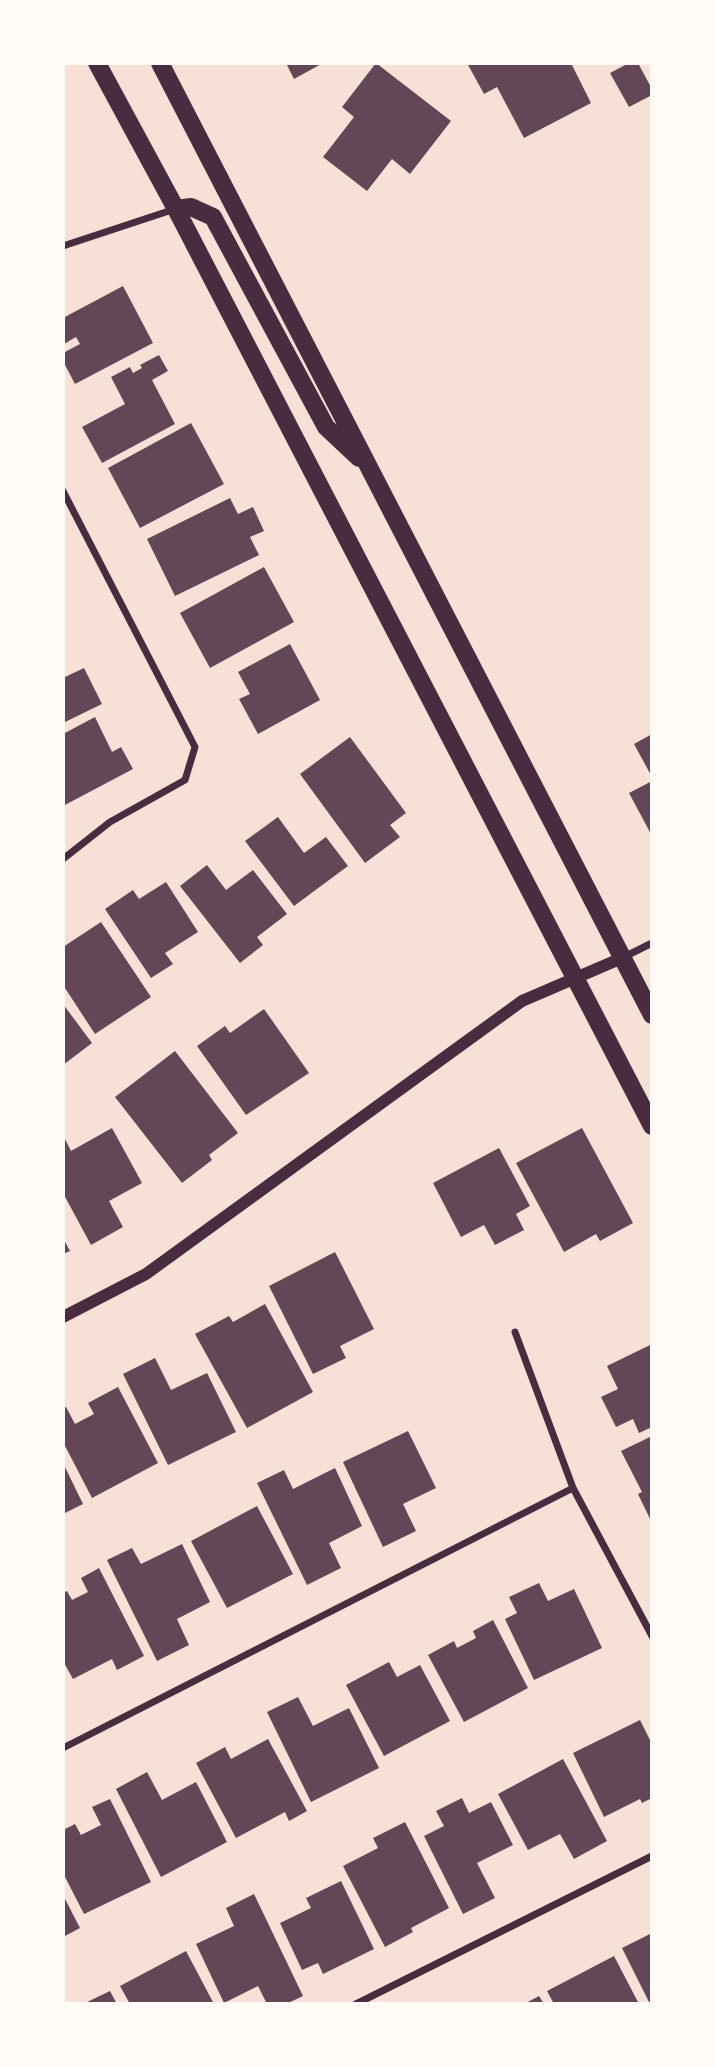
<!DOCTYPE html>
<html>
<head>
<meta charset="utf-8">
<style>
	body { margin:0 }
	#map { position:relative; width:715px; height:2067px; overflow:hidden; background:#f7e1d7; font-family:"Sofia Sans Condensed",sans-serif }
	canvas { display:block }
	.frame { position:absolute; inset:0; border:65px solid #fffaf5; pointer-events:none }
</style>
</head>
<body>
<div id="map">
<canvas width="715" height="2067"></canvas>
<div class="frame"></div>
</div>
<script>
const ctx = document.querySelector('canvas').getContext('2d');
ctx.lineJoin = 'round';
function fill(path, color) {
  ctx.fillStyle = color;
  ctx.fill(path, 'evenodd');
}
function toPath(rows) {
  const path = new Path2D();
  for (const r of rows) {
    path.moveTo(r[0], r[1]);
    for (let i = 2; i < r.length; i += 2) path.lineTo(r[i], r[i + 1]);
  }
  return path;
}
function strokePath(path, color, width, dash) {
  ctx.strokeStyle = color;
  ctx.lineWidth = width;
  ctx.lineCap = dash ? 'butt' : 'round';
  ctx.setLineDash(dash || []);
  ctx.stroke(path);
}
const building = toPath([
	[286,63,323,63,294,79],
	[376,63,451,121,410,174,392,159,367,191,323,157,354,117,342,107],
	[467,63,571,63,591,103,524,138,497,87,484,94],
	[629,63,638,63,652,89,652,95,629,107,610,73],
	[123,286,153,343,75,384,63,361,63,353,80,344,76,337,64,344,63,318],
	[159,355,168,371,152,380,175,424,102,463,82,427,125,404,111,377,130,367,133,373,142,368,140,365],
	[191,423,224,484,140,528,108,468],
	[230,498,238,514,253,507,264,531,250,537,259,555,175,596,147,539],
	[264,567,294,622,210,668,180,613],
	[290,644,320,700,258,734,239,699,250,694,238,672],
	[84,668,102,704,63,723,63,678],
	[95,717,112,752,121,747,133,769,63,806,63,734],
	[652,734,652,777,634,744],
	[350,737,406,813,390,825,400,837,365,863,300,774],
	[652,781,652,836,629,793],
	[278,817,304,853,326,837,348,866,294,906,245,841],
	[207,865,226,890,253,870,287,914,257,937,263,945,240,963,180,886],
	[166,882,198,932,165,953,173,964,151,978,105,909,133,890,139,899],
	[101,922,151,997,95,1034,63,985,63,947],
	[63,1004,92,1043,63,1065],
	[264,1009,309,1073,246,1115,197,1046,225,1026,230,1033],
	[175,1051,238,1133,209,1155,212,1160,182,1183,115,1097],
	[112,1128,142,1183,109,1201,123,1227,91,1245,63,1193,63,1135,71,1151],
	[582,1128,633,1223,600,1241,596,1234,564,1252,516,1163],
	[499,1148,530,1206,516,1214,524,1230,495,1245,484,1225,461,1237,433,1183],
	[63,1238,70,1251,63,1254],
	[335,1252,374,1329,340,1346,346,1358,313,1374,269,1286],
	[265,1304,313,1392,247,1428,195,1334,229,1316,233,1322],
	[652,1344,652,1427,639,1433,633,1419,616,1427,601,1397,618,1389,607,1366],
	[155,1358,171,1390,207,1373,236,1432,168,1465,123,1374],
	[118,1387,158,1463,92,1498,63,1442,63,1408,66,1407,75,1424,94,1414,88,1403],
	[408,1431,436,1488,403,1504,416,1531,383,1547,343,1462],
	[652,1436,652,1523,638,1494,642,1492,621,1451],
	[63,1463,83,1504,63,1514],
	[335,1468,362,1526,329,1543,341,1568,307,1585,257,1483,284,1470,293,1489],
	[257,1506,293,1574,227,1608,191,1541],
	[182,1544,210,1602,177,1619,189,1645,157,1661,107,1560,132,1548,141,1564],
	[99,1568,144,1656,117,1670,112,1659,73,1679,63,1661,63,1593,67,1591,72,1600,88,1592,81,1578],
	[539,1583,548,1601,574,1589,602,1648,534,1680,505,1619,517,1613,509,1597],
	[493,1620,528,1688,464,1722,428,1655,454,1641,457,1648,476,1638,473,1631],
	[389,1662,397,1677,420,1665,450,1721,384,1756,346,1685],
	[298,1697,313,1726,349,1708,379,1768,311,1802,267,1712],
	[640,1720,652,1744,652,1798,642,1803,640,1799,604,1817,573,1753],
	[268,1739,307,1811,289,1821,285,1812,236,1838,196,1763,225,1747,231,1759],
	[563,1759,607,1841,574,1859,560,1834,528,1850,498,1794],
	[147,1772,162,1800,196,1782,227,1842,161,1877,116,1789],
	[462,1798,469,1813,491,1802,513,1845,477,1863,495,1898,463,1914,424,1836,444,1826,436,1811],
	[110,1799,151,1882,84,1914,63,1873,63,1830,75,1824,81,1835,101,1825,92,1807],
	[405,1822,449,1908,411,1928,413,1932,385,1947,343,1866,378,1848,373,1838],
	[341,1881,374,1949,323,1974,318,1963,302,1970,280,1923,311,1908,306,1898],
	[254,1894,303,1996,286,2004,267,2004,258,1986,224,2003,196,1944,234,1926,226,1908],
	[63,1895,80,1928,63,1937],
	[652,1933,652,2004,650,2004,622,1948],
	[186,1951,214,2004,130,2004,120,1986],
	[614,1956,639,2004,554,2004,547,1991],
	[110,1991,117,2004,83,2004],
	[539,1996,544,2004,524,2004]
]);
const minor = toPath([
	[63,246,175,209],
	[63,491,195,747,185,780,110,822,63,859],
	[624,957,652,943],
	[515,1332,573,1488,652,1636],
	[63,1748,573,1488],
	[356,2004,652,1856]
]);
const tertiary = toPath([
	[63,1317,146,1274,522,1001,622,958]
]);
const primary = toPath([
	[97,63,176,209,652,1126],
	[160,63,652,1015],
	[176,209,191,207,213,217,326,427,359,458]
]);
fill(building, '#644757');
strokePath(minor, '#4a2c40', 7);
strokePath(tertiary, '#4a2c40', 12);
strokePath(primary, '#4a2c40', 18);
</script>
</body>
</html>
